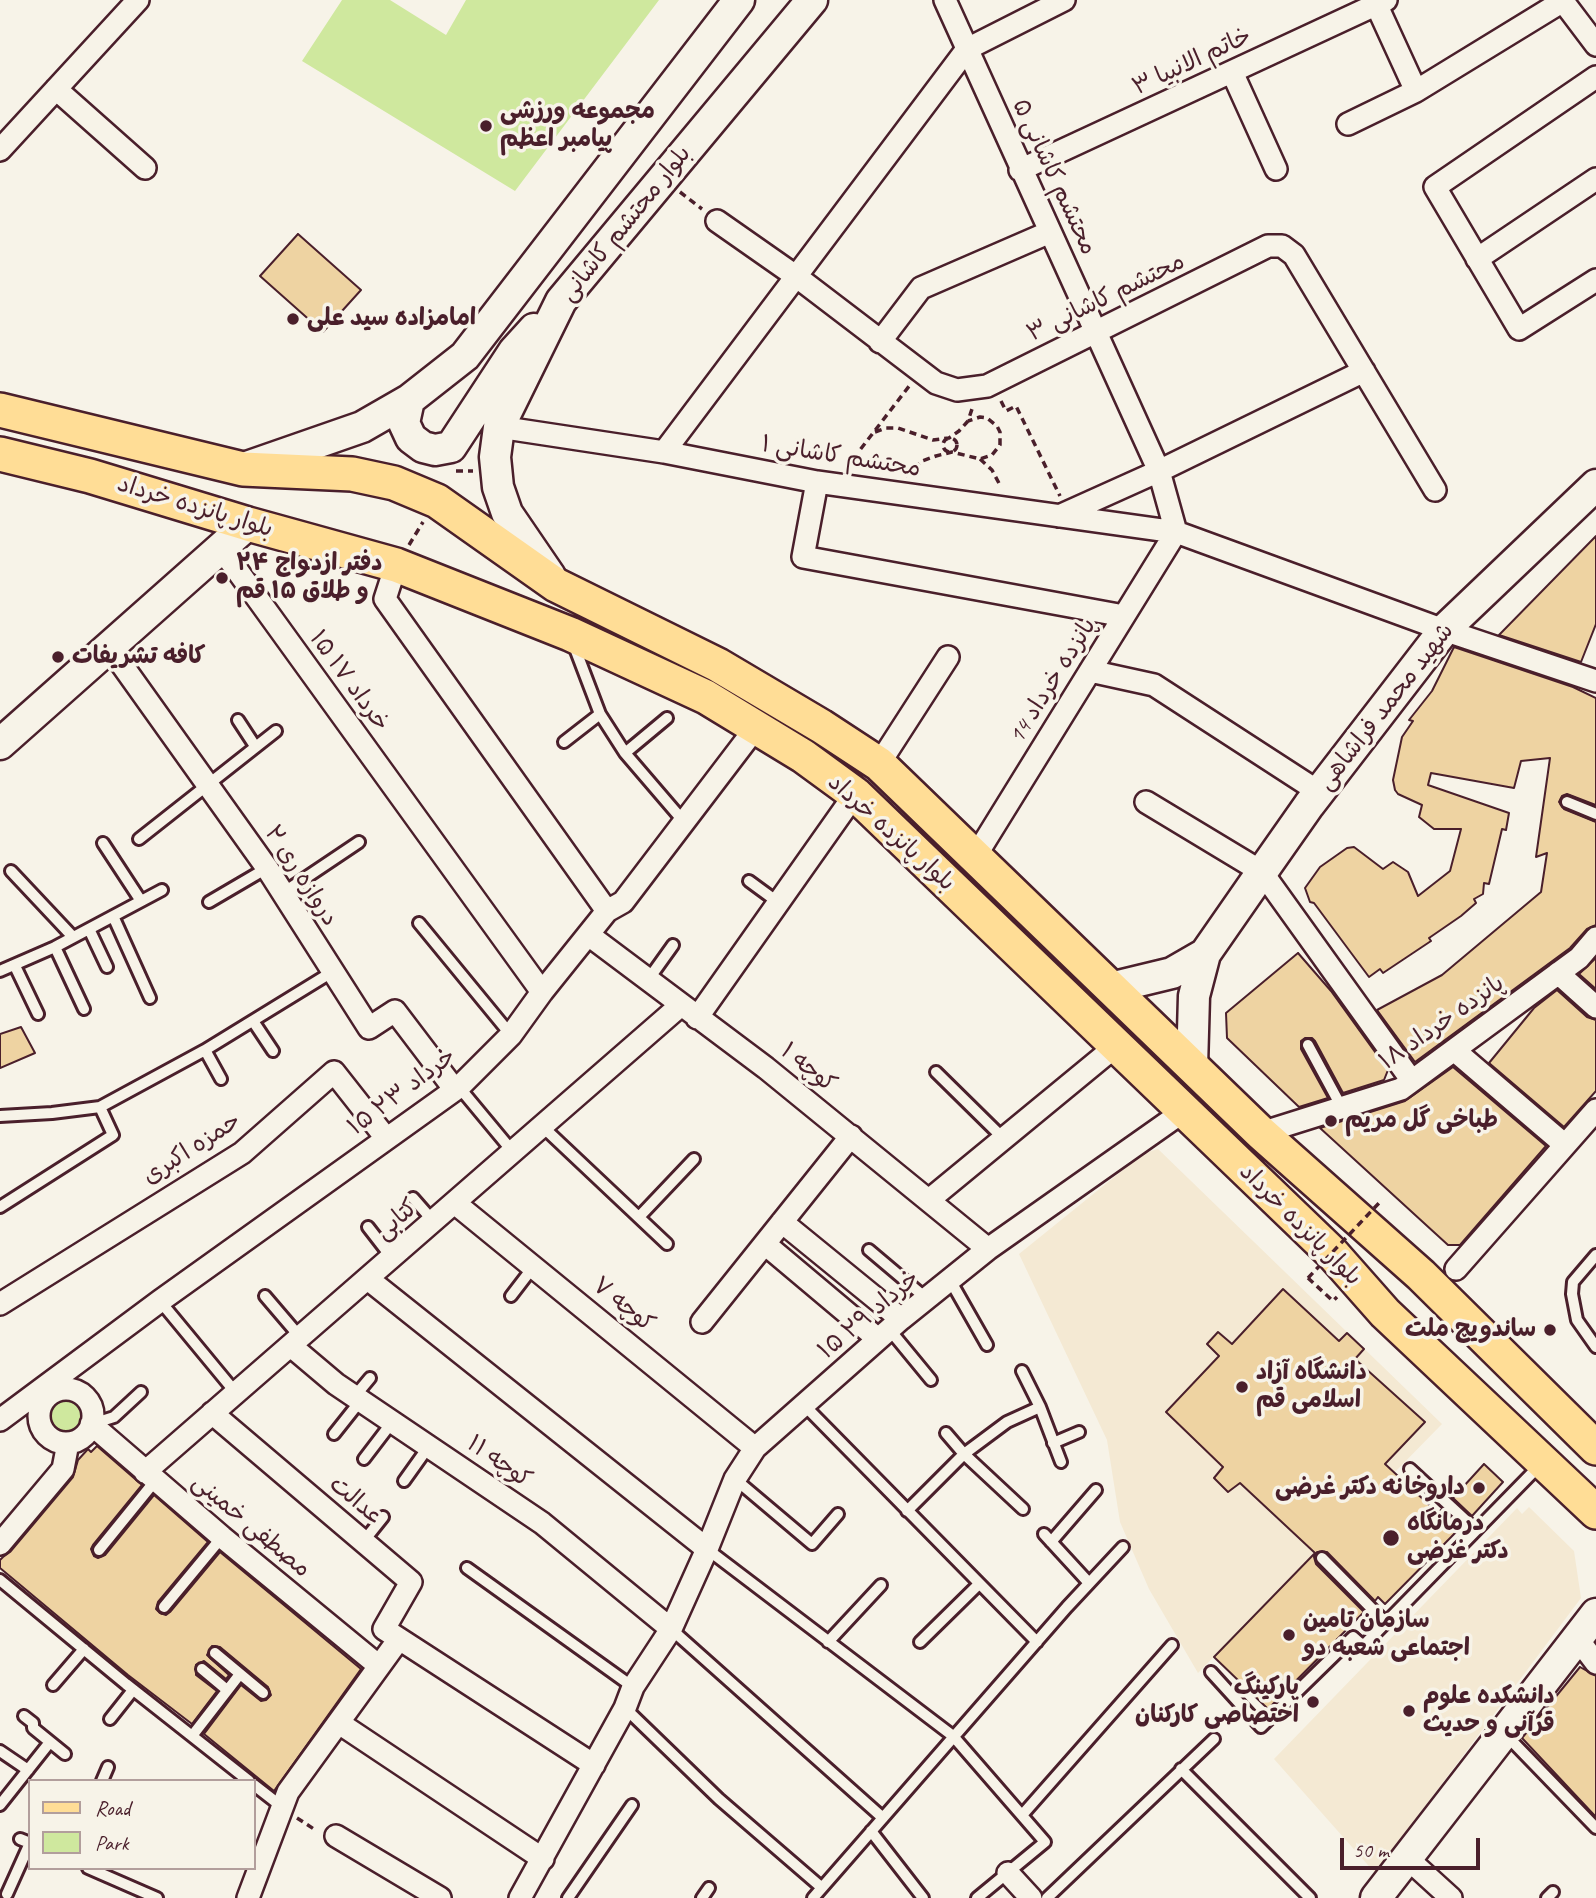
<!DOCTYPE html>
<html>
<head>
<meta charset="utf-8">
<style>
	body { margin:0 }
	#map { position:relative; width:1596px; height:1898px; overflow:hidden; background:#f7f3e8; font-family:Caveat,sans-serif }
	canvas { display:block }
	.legend { position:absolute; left:28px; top:1779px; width:228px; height:91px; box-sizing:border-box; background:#f7f3e8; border:2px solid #b29e9c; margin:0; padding:9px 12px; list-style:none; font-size:21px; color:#4a1f2b }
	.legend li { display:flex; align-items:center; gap:14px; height:35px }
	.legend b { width:35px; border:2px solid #b29e9c }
	.scale { position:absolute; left:1340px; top:1838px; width:140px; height:32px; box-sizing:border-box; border:4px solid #4a1f2b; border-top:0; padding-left:9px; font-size:21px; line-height:24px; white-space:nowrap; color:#4a1f2b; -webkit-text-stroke:5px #f7f3e8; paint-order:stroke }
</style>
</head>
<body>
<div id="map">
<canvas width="1596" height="1898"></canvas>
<ul class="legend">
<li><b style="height:9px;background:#ffdd96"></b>Road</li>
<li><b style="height:19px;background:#cfe89e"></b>Park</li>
</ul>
<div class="scale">50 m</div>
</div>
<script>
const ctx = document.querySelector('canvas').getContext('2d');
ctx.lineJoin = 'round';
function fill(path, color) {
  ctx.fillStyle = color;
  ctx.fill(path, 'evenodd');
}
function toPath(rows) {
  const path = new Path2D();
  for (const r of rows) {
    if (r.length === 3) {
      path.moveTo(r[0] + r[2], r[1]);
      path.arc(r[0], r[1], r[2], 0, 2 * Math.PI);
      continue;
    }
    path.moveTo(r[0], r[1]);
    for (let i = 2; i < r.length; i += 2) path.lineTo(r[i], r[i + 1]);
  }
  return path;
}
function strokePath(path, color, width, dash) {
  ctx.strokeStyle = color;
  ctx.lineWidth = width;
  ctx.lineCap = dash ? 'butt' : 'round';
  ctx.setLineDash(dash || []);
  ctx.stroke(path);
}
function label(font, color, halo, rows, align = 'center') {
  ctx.font = font + ' Caveat,"Playpen Sans Arabic",sans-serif';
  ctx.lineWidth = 7;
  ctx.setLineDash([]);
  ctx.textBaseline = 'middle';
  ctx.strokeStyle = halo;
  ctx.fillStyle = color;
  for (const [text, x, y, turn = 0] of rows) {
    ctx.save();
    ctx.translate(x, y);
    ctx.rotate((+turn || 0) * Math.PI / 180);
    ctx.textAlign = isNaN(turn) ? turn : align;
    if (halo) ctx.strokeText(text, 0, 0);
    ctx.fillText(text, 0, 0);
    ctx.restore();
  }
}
const built = toPath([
	[1158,1149,1442,1424,1198,1673,1149,1589,1120,1522,1107,1440,1019,1254,1144,1153],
	[1529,1507,1574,1551,1581,1598,1375,1873,1274,1759,1517,1508,1522,1514]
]);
const green = toPath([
	[342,0,390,0,446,35,466,0,659,0,515,191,302,61],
	[67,1414,17]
]);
const building = toPath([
	[298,234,361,290,323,332,260,276,298,234],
	[1596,536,1596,624,1581,662,1499,635,1596,536],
	[1454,647,1573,687,1596,698,1596,805,1567,794,1562,796,1559,802,1564,809,1596,822,1596,925,1587,929,1570,948,1415,1062,1377,1010,1442,975,1541,892,1547,853,1536,857,1550,758,1521,761,1514,788,1431,773,1428,785,1509,813,1506,830,1502,829,1489,884,1484,883,1483,894,1474,899,1476,903,1461,916,1429,938,1431,941,1383,973,1380,969,1369,977,1314,903,1310,902,1305,888,1320,867,1347,848,1354,847,1383,869,1393,862,1408,872,1418,896,1450,871,1461,829,1434,829,1419,817,1422,805,1398,794,1395,790,1393,780,1402,737,1413,721,1409,720,1432,691,1454,647],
	[1298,953,1331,991,1388,1070,1384,1080,1343,1093,1315,1041,1312,1038,1305,1038,1301,1041,1301,1049,1328,1098,1299,1107,1227,1038,1226,1013,1298,953],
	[1596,958,1596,989,1579,974,1596,958],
	[1557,990,1587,1017,1596,1020,1596,1091,1564,1127,1489,1063,1534,1008,1557,990],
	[21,1027,35,1053,0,1068,0,1034,21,1027],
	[1453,1067,1546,1146,1460,1245,1448,1245,1320,1128,1405,1101,1453,1067],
	[1283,1289,1339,1341,1347,1333,1364,1349,1355,1359,1425,1422,1385,1464,1438,1513,1442,1509,1461,1527,1385,1604,1378,1597,1375,1601,1327,1552,1317,1552,1314,1557,1316,1564,1364,1612,1268,1709,1214,1657,1315,1553,1240,1483,1228,1492,1214,1478,1223,1467,1166,1412,1219,1356,1207,1344,1218,1332,1232,1344,1283,1289],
	[97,1446,142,1485,93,1545,91,1549,94,1556,98,1558,105,1555,154,1495,208,1542,158,1602,156,1609,160,1613,166,1615,170,1612,220,1552,361,1669,274,1791,204,1734,241,1685,261,1701,266,1700,271,1695,268,1687,220,1647,212,1646,207,1655,229,1675,226,1679,204,1661,196,1665,196,1675,217,1691,192,1724,128,1675,0,1568,0,1560,3,1557,10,1552,73,1477,78,1460,88,1449,91,1452,97,1446],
	[1484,1464,1503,1482,1472,1516,1453,1498,1484,1464],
	[1580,1667,1596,1676,1596,1817,1522,1738,1580,1667]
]);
const path = toPath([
	[680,192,702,209],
	[1001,401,1006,411,1016,406,1060,496],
	[875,432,886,428,898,428,933,440,949,438,959,431,968,421,973,406],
	[950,445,7],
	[980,459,992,470,1001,487],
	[846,468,910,385],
	[456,471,473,471],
	[905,476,922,461,936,456,952,452,980,459,992,455,1000,445,1000,432,997,426,987,418,980,417,968,421],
	[409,545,423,522],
	[1308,1278,1333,1301,1337,1297],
	[297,1818,317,1831]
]);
const lane = toPath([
	[573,643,600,714,625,753,685,823],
	[238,720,255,746],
	[564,742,600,714],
	[625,753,667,718],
	[1567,802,1596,814],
	[139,839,276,731],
	[103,843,141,901],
	[11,871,73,937],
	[749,881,779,903],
	[283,893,359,842],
	[209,902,267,868],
	[113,916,150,998],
	[419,923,511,1035],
	[89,929,107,967],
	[55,947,84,1009],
	[15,966,38,1014],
	[0,971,55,947,162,890],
	[648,980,673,945],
	[253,1021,273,1051],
	[1308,1045,1342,1108],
	[205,1050,221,1079],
	[936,1072,1004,1139],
	[459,1087,513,1152],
	[0,1116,52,1113,100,1107,205,1050,332,972],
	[543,1127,667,1244],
	[413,1198,434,1222],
	[0,1207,113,1135,100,1107],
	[639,1217,694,1159],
	[368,1227,392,1258],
	[869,1250,927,1299],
	[1596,1255,1573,1282,1572,1294,1577,1320,1596,1347],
	[950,1280,987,1345],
	[265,1296,300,1337],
	[511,1296,534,1266],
	[160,1301,236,1393],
	[889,1329,931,1380],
	[355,1396,370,1378],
	[804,1405,1037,1642],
	[1040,1407,1061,1462],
	[92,1424,114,1417,141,1392],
	[946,1433,964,1454,1023,1509],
	[334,1434,361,1400],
	[1053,1443,1079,1432],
	[364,1459,393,1421],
	[1410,1469,1476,1530],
	[735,1479,812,1544,838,1514],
	[404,1481,429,1446],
	[907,1511,964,1454,1007,1422,1040,1407,1022,1371],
	[1044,1534,1089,1583],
	[363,1542,383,1517],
	[1051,1542,1096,1490],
	[707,1549,953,1736,1045,1842,977,1898],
	[99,1550,155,1481],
	[1322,1558,1386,1623],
	[467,1568,633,1687],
	[0,1580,126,1684,249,1781],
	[164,1607,222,1537],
	[671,1629,883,1818],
	[828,1642,881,1585],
	[920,1642,979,1584],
	[215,1653,263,1693],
	[202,1669,227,1690],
	[1211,1672,1261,1727,1353,1637,1363,1646,1540,1465],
	[53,1685,84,1649],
	[625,1708,719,1799,821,1887],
	[24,1716,33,1723,33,1728,65,1754],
	[110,1719,133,1690],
	[1506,1735,1596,1828],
	[192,1736,240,1674],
	[0,1751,28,1770],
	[1181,1769,1310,1898],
	[102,1781,108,1767],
	[254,1785,281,1806],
	[0,1805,50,1742],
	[1023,1814,1172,1645],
	[871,1831,923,1898],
	[88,1868,157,1898],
	[7,1894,30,1843,20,1839],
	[568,1898,632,1805],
	[702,1898,709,1888],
	[813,1898,1067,1607,1123,1547],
	[1047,1898,1214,1739],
	[1547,1898,1553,1892]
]);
const street = toPath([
	[945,0,1159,471,1176,532],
	[1562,0,1596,45],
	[1377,6,1416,91],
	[1232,72,1276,169],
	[1596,77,1435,187,1519,329,1596,280],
	[56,89,145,168],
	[1348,124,1416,91,1563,1],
	[0,150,138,0],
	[1020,170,1386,0],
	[717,221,797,277,936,383,957,390,987,386,1268,246,1282,246,1294,255,1435,490],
	[1477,259,1596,179],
	[880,342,921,288,1050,232],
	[499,427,664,452,817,482,1176,532,1444,630,1596,681],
	[664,452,967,49,1064,0],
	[817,482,803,557,1124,616],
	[1059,516,1159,471,1364,371],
	[221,548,542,992],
	[396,565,385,599,607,911],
	[110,648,267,868,369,1028,395,1011,455,1090],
	[1090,671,1154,685,1319,792],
	[879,764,948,657],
	[1146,802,1262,872,1412,1081],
	[975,857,1176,532],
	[590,936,766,1068,988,1249],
	[1558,973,1596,1007],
	[697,1018,855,794],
	[1454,1050,1565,1145],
	[1261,1133,1401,1089,1579,958,1596,938],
	[929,1200,1116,1046],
	[456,1204,755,1448],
	[782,1222,901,1319],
	[765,1244,878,1339],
	[1456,1269,1596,1110],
	[368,1279,707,1549],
	[0,1304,242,1153,334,1072,386,1138],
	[702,1322,851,1136],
	[291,1346,336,1384,542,1523,671,1629],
	[66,1416,27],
	[212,1413,411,1582,384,1629,594,1765],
	[0,1420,160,1301,459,1087,511,1035,542,992,607,911,623,902,757,726],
	[91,1424,222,1537,379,1666],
	[145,1472,681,1005],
	[0,1544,63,1469,68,1443],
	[1577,1638,1596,1663],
	[339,1723,543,1859],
	[336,1836,440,1898],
	[1407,1858,1451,1898],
	[1008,1873,1031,1898],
	[248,1898,288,1792,399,1639],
	[520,1898,625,1708,633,1687,671,1629,707,1549,735,1479,755,1448,901,1319,988,1249,1184,1111]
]);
const secondary = toPath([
	[409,400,404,423,411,438,423,447,435,450,451,447,514,351,534,329],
	[247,467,362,427,409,400,465,356,739,0],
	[550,576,507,513,498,487,495,457,499,427,561,301,812,0],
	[0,744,248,524],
	[1110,988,1172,973,1205,954],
	[1192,1067,1194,996,1205,954,1262,872,1309,805,1444,630,1596,485],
	[1376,1898,1596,1614]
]);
const primary = toPath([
	[0,410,243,469,352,474,394,483,437,501,556,585,718,665,821,726,879,764,1261,1133,1421,1275,1596,1448],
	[0,454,90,476,248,524,396,565,570,634,706,697,803,756,855,794,1332,1253,1385,1313,1596,1512]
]);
const pathBridge = toPath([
	[1308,1278,1379,1203]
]);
const markers = [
	[486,126,7,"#4a1f2b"],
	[293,319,7,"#4a1f2b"],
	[222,578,7,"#4a1f2b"],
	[58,657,7,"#4a1f2b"],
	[1331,1121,7,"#4a1f2b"],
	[1550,1330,7,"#4a1f2b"],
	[1242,1387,7,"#4a1f2b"],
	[1479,1488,7,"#4a1f2b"],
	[1391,1538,9,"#4a1f2b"],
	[1289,1635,7,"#4a1f2b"],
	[1313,1702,7,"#4a1f2b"],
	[1409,1711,7,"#4a1f2b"]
];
const streetNames = [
	["خاتم الانبیا ۳",1192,62,-25],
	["محتشم کاشانی ۵",1054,177,65],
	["بلوار محتشم کاشانی",626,224,-51],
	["محتشم کاشانی ۳",1106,298,-26],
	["محتشم کاشانی ۱",841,457,9],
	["بلوار پانزده خرداد",195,507,17],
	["۱۵ خرداد ۱۷",349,681,54],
	["پانزده خرداد 14",1053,681,-58],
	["شهید محمد فراشاهی",1386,707,-52],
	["بلوار پانزده خرداد",891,833,42],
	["دروازه ری ۲",301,876,57],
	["پانزده خرداد ۱۸",1442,1023,-35],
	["کوچه ۱",808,1068,39],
	["۱۵ خرداد ۲۳",402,1092,-37],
	["حمزه اکبری",192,1149,-33],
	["کتابی",397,1220,-41],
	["بلوار پانزده خرداد",1300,1225,45],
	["کوچه ۷",623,1305,39],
	["۱۵ خرداد ۲۹",869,1315,-40],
	["کوچه ۱۱",499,1462,35],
	["عدالت",356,1501,40],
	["مصطفی خمینی",251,1526,40]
];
const poiNames = [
	["مجموعه ورزشی",500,112],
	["پیامبر اعظم",500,140],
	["امامزاده سید علی",307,319],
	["دفتر ازدواج ۲۴",236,564],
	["و طلاق ۱۵ قم",236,592],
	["کافه تشریفات",72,657],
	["طباخی گل مریم",1345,1121],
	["ساندویچ ملت",1536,1330,"right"],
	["دانشگاه آزاد",1256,1373],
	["اسلامی قم",1256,1401],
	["داروخانه دکتر غرضی",1465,1488,"right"],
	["درمانگاه",1407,1524],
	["دکتر غرضی",1407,1552],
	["سازمان تامین",1303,1621],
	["اجتماعی شعبه دو",1303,1649],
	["پارکینگ",1299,1688,"right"],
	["اختصاصی کارکنان",1299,1716,"right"],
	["دانشکده علوم",1423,1697],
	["قرآنی و حدیث",1423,1725]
];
fill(built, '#f4e9d3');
fill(green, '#cfe89e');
fill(building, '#eed3a2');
strokePath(building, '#4a1f2b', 2);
strokePath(lane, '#4a1f2b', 16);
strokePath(street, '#4a1f2b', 26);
strokePath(secondary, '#4a1f2b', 35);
strokePath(primary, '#4a1f2b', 38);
strokePath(path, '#4a1f2b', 3.5, [7, 5]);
strokePath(lane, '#f7f3e8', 10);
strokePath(street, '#f7f3e8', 21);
strokePath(secondary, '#f7f3e8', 30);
strokePath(primary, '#ffdd96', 33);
strokePath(pathBridge, '#4a1f2b', 3.5, [7, 5]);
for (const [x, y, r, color] of markers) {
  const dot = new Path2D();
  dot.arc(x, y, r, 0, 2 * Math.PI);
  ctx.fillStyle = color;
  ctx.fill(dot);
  strokePath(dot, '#f7f3e8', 2.5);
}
label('24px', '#4a1f2b', '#f7f3e8', streetNames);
label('bold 24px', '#4a1f2b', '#f7f3e8', poiNames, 'left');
</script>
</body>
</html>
